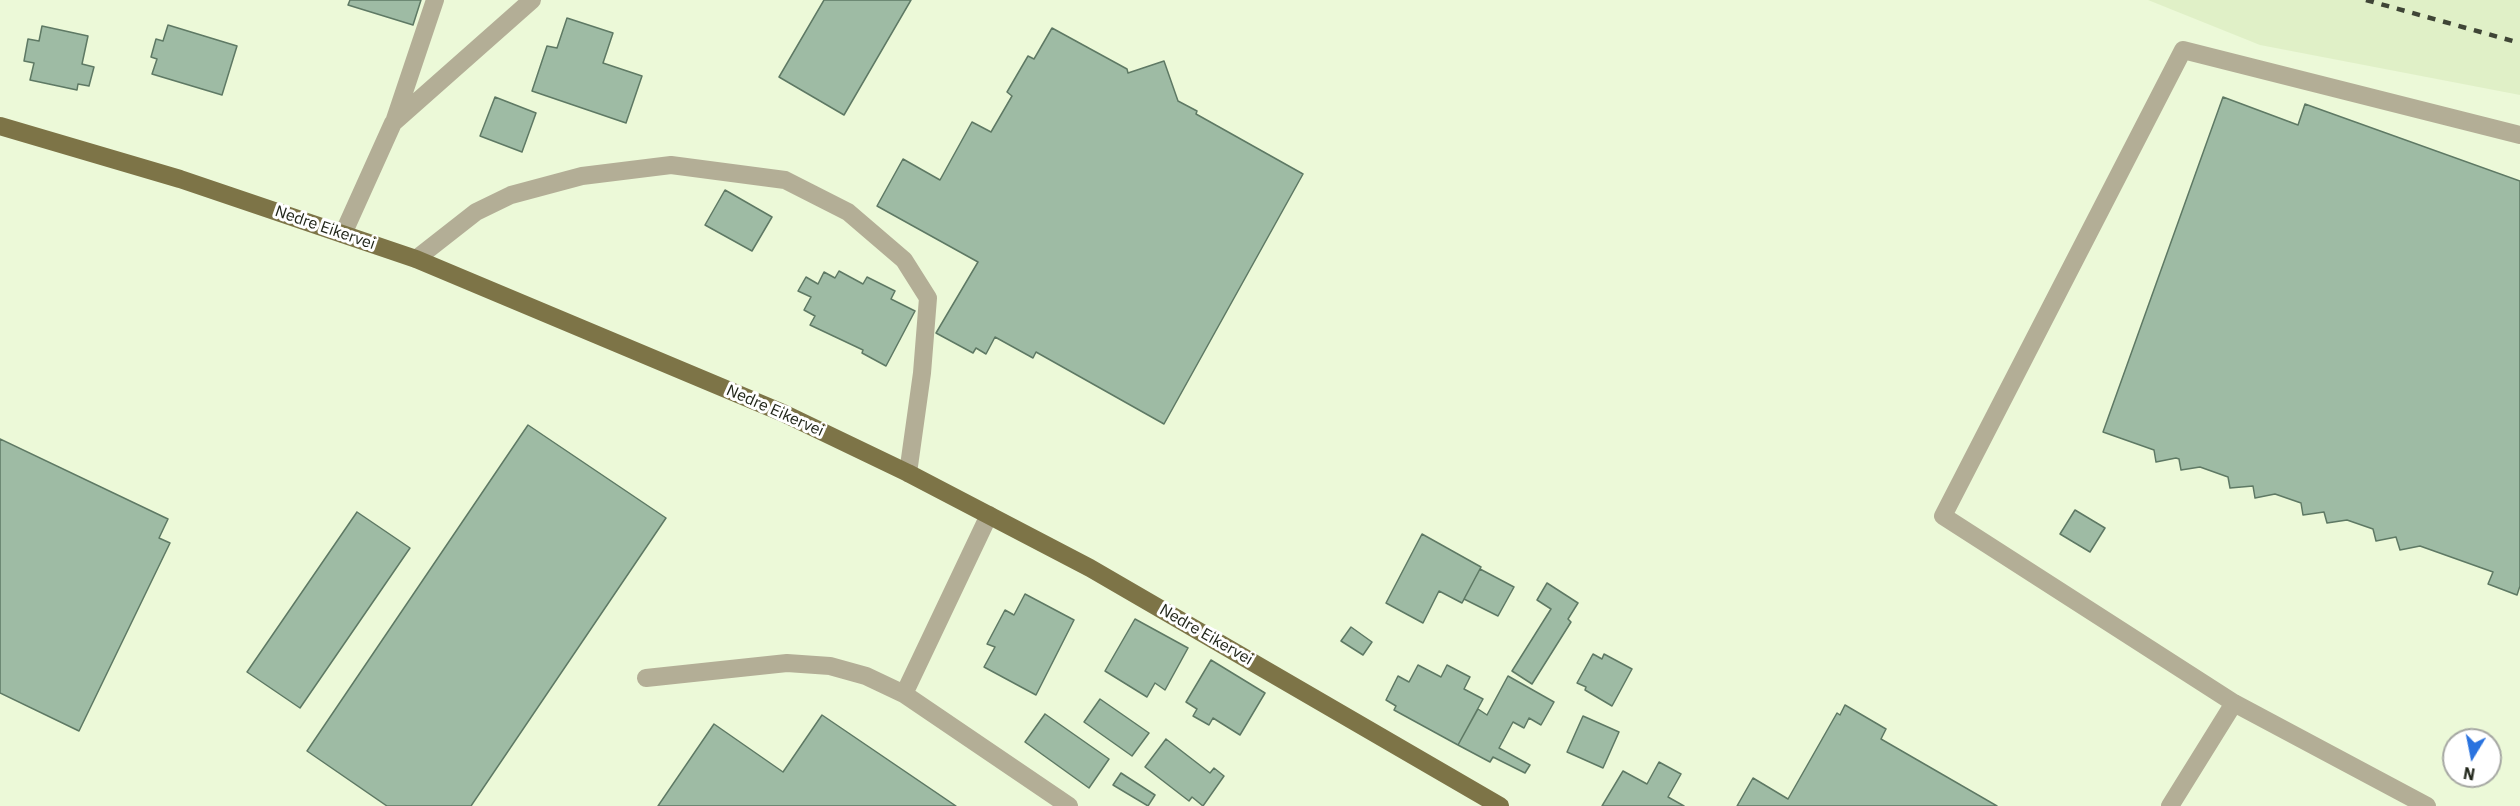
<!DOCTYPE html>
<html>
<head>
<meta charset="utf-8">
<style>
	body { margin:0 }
	#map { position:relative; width:2520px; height:806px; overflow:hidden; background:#ecf9d8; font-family:"IBM Plex Sans",sans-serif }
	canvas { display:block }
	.north { position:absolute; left:2442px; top:728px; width:60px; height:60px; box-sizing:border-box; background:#fff; border:2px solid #a6a8a3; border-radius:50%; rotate:190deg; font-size:16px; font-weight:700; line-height:24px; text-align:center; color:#21261a }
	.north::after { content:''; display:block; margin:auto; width:21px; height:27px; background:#2a73df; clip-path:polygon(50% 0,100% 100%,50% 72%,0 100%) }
</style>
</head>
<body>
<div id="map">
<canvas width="2520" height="806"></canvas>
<div class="north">N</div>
</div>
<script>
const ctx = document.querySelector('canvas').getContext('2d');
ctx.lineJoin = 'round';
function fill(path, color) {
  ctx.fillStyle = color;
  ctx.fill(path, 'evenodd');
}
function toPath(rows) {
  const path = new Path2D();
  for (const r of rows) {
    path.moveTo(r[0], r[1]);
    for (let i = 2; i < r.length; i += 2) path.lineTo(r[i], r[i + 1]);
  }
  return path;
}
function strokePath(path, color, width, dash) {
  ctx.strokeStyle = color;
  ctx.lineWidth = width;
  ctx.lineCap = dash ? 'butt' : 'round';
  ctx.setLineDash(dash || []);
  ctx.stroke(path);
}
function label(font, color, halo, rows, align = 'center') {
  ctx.font = font + ' "IBM Plex Sans",sans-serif';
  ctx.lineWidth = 6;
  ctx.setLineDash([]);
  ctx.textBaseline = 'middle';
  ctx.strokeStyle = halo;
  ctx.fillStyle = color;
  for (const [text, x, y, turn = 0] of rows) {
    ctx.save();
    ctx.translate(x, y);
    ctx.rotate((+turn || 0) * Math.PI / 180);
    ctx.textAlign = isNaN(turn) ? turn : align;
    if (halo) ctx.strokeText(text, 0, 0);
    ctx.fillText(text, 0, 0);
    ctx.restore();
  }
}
const built = toPath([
	[2148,0,2520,0,2520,95,2260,45]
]);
const building = toPath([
	[350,0,421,0,413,25,348,5,350,0],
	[824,0,911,0,844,115,779,77,824,0],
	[567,18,613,33,603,63,642,76,626,123,532,91,547,46,557,48,567,18],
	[168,25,237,46,222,95,152,74,157,59,151,57,156,39,163,41,168,25],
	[42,26,88,36,82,64,94,67,89,86,78,84,77,90,30,80,34,63,24,61,28,39,39,41,42,26],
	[1052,28,1127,69,1128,73,1164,61,1178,101,1197,111,1196,114,1303,174,1164,424,1036,352,1033,358,995,337,986,354,976,348,973,353,936,333,978,262,877,206,903,159,940,180,972,122,991,132,1012,96,1007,92,1028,56,1034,59,1052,28],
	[495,97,536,113,522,152,480,136,495,97],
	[2223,97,2298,125,2305,104,2520,181,2520,586,2517,595,2488,584,2493,572,2420,546,2400,550,2396,537,2376,541,2373,529,2347,520,2327,523,2324,512,2303,515,2301,503,2275,494,2255,498,2253,486,2230,488,2228,477,2200,467,2181,470,2179,459,2176,458,2156,462,2154,450,2103,432,2223,97],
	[725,190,772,217,752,251,705,225,725,190],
	[839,271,863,284,867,277,895,291,891,299,915,311,886,366,862,353,863,350,810,325,815,316,804,310,811,297,798,291,806,277,818,284,824,272,835,278,839,271],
	[528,425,666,518,471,806,387,806,307,751,528,425],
	[0,439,168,519,159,538,170,543,79,731,0,693,0,439],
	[2075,510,2105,528,2090,552,2060,534,2075,510],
	[357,512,410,548,300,708,247,672,357,512],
	[1422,534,1481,567,1462,603,1439,591,1423,623,1386,603,1422,534],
	[1480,569,1514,587,1498,616,1464,599,1480,569],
	[1547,583,1578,603,1568,619,1571,622,1532,684,1512,671,1551,609,1537,600,1547,583],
	[1025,594,1074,620,1036,695,984,667,995,647,987,644,1005,610,1014,615,1025,594],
	[1135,619,1188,648,1165,690,1155,683,1147,697,1105,671,1135,619],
	[1351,627,1372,642,1363,655,1341,641,1351,627],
	[1593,654,1602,659,1604,654,1632,669,1612,706,1585,690,1586,687,1577,683,1593,654],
	[1211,660,1265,693,1240,735,1213,718,1209,725,1193,716,1197,709,1186,702,1211,660],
	[1418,665,1441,677,1447,665,1470,677,1464,689,1483,699,1458,745,1394,710,1396,706,1386,700,1398,676,1409,682,1418,665],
	[1508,676,1554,702,1541,725,1529,718,1524,728,1513,722,1499,748,1530,765,1525,773,1493,757,1490,762,1458,745,1478,709,1487,715,1508,676],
	[1100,699,1149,733,1132,756,1084,722,1100,699],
	[1845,705,1886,729,1881,739,1997,806,1737,806,1753,778,1788,799,1837,713,1840,715,1845,705],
	[1045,714,1109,759,1089,788,1025,742,1045,714],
	[822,715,956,806,658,806,714,724,783,772,822,715],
	[1583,716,1619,732,1603,768,1567,752,1583,716],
	[1166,739,1210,773,1214,768,1224,776,1203,806,1192,797,1189,801,1145,767,1166,739],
	[1659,762,1681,774,1668,797,1684,806,1602,806,1623,771,1647,784,1659,762],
	[1121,773,1155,795,1148,806,1113,785,1121,773]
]);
const minor = toPath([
	[394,122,435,0],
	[343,234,393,123,532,0],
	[416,259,476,212,511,195,582,176,671,165,785,180,848,212,904,260,928,298,922,373,908,473],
	[989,515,904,694,1069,806],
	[646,678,787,663,830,666,866,676,904,694],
	[2170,806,2234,703],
	[2427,806,2234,703,1943,516,2183,50,2520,135]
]);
const major = toPath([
	[0,126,180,179,416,259,783,413,908,473,1090,568,1500,806]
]);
const rail = toPath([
	[2366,0,2520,43]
]);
const streetNames = [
	["Nedre Eikervei",325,228,19],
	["Nedre Eikervei",775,411,24],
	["Nedre Eikervei",1206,635,30]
];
fill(built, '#e0f0c7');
fill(building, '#9ebba4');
strokePath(building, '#5e7964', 1.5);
strokePath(minor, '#b3ae96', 18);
strokePath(major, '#7d7447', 18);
strokePath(rail, '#3f4536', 4.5, [8, 8]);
label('16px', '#21261a', '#fff', streetNames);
</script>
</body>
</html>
